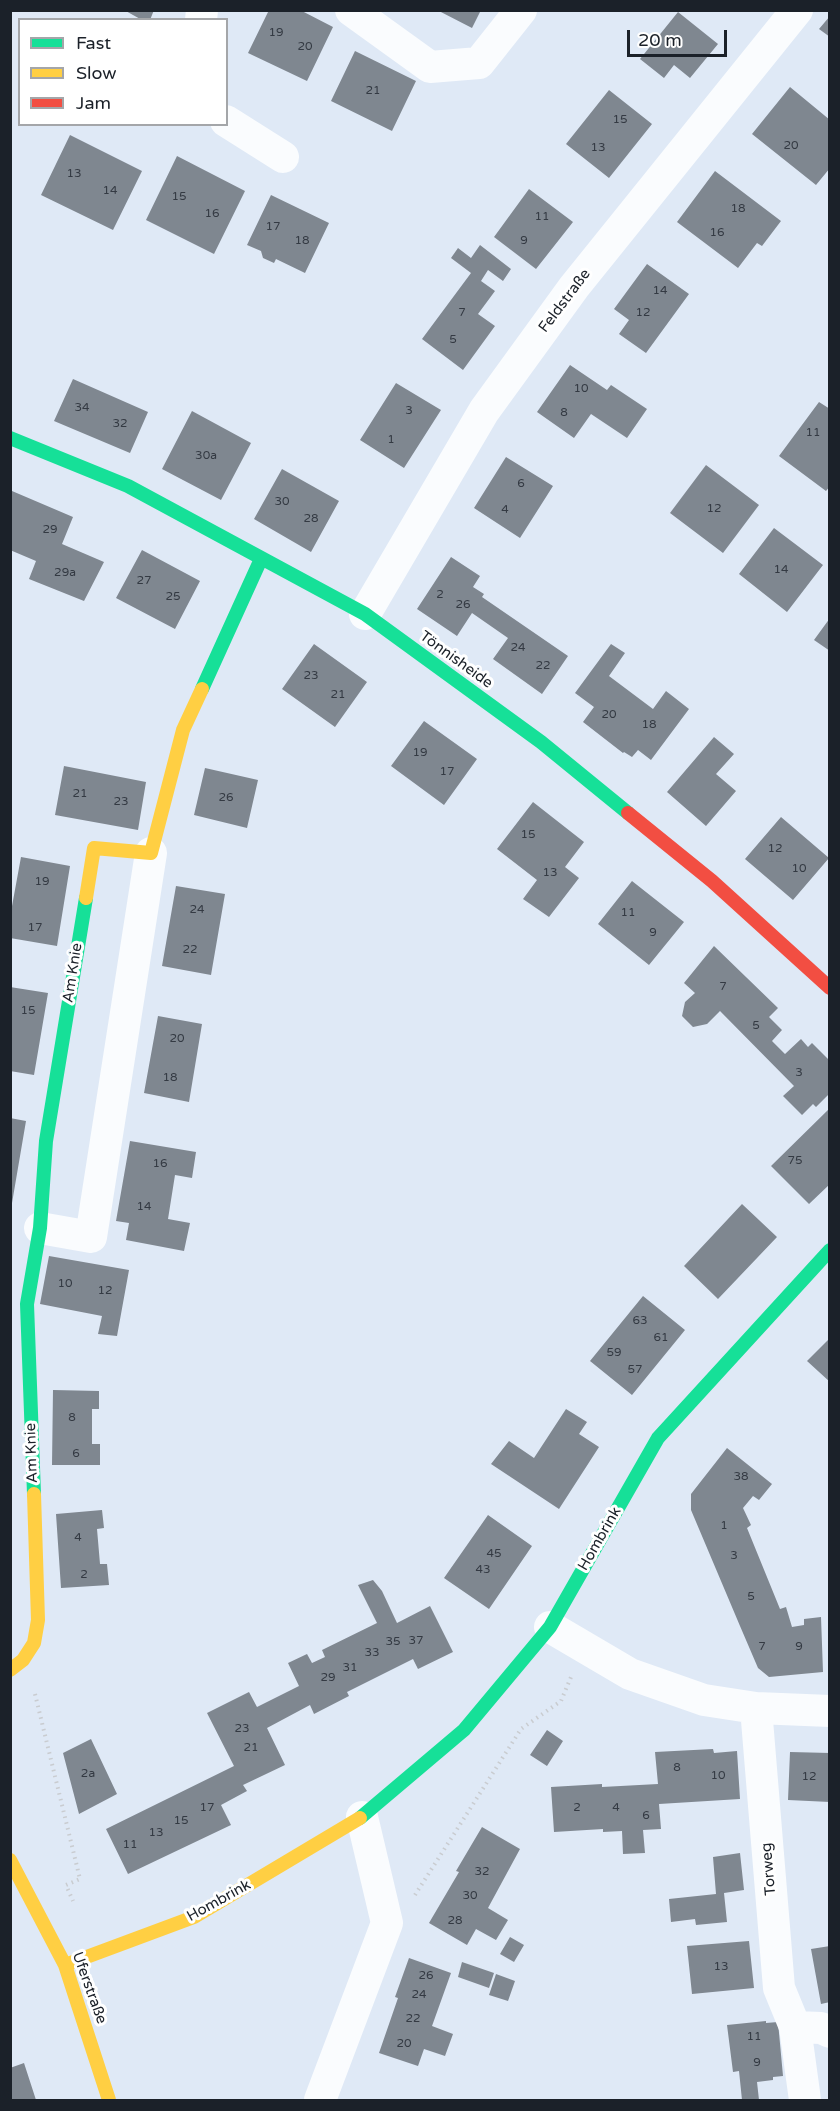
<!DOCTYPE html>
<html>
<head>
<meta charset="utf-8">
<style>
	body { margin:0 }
	#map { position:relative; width:840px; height:2111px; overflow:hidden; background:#dfe9f6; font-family:"Varela Round",sans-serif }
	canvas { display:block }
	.frame { position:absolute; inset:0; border:12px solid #1b2129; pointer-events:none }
	.legend { position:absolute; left:18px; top:18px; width:210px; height:108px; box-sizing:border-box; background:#fff; border:2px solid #a4a6a9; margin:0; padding:8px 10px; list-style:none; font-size:18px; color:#1b2129 }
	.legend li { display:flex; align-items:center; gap:12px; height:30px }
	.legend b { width:30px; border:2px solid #a4a6a9 }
	.scale { position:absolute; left:627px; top:30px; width:100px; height:27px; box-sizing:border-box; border:3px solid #1b2129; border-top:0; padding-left:8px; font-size:18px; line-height:21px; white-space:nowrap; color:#1b2129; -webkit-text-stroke:4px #fff; paint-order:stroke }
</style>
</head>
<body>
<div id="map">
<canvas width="840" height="2111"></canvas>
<div class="frame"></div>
<ul class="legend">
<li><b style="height:8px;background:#16e098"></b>Fast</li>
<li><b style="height:8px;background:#ffcf43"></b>Slow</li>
<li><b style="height:8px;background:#f24e42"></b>Jam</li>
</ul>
<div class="scale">20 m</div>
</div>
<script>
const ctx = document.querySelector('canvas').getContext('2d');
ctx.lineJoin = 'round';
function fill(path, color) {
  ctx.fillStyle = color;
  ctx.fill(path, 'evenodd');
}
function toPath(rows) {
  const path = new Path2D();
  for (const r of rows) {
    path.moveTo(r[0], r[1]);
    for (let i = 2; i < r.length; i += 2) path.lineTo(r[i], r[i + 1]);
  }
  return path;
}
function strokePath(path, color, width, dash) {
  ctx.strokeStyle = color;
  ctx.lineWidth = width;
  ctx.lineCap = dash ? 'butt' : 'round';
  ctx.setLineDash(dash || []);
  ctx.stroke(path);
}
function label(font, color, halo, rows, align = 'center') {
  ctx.font = font + ' "Varela Round",sans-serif';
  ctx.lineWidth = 6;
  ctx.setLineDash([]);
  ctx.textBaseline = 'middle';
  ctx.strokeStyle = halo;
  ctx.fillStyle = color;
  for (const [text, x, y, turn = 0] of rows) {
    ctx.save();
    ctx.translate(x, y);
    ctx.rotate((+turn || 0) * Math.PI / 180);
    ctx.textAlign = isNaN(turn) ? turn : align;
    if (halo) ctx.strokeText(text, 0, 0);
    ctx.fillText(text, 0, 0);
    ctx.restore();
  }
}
const building = toPath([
	[124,10,154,10,150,20,142,20],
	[269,10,300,10,333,27,307,81,248,53],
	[437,10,481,10,472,28],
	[678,12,718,44,690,78,674,65,664,78,640,59],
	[830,16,830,37,819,29],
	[355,51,416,81,392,131,331,101],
	[790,87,830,120,830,168,816,185,752,134],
	[609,90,652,124,609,178,566,144],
	[70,135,142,171,113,230,41,195],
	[177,156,245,191,214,254,146,220],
	[715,171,781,221,762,246,757,243,738,268,677,222],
	[529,189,573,222,536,269,494,237],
	[271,195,329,223,305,273,276,259,274,263,263,258,261,251,247,245],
	[480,245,511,269,503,281,488,270,481,281,495,291,478,314,495,326,463,370,422,339,471,273,451,258,458,248,471,258],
	[647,264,689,294,646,353,619,334,629,320,614,309],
	[570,365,607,390,611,385,647,409,627,438,591,414,574,438,537,412],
	[73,379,148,412,130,453,54,421],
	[396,383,441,410,404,468,360,440],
	[819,402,830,409,830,486,826,491,779,456],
	[192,411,251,443,221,500,162,469],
	[506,457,553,486,520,538,474,508],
	[706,465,759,505,723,553,670,513],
	[282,469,339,501,311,552,254,519],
	[12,491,73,517,62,544,104,562,84,601,29,579,36,561,10,550,10,495],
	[774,528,823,565,787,612,739,574],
	[142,550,200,581,175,629,116,598],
	[451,557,480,576,473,587,484,594,482,597,568,656,542,694,493,659,508,638,472,613,457,636,417,609],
	[830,618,830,651,814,640],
	[314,644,367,682,335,727,282,689],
	[611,644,625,653,609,676,653,709,666,691,689,709,651,760,638,750,632,757,624,752,623,753,583,722,594,707,575,693],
	[424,721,477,759,444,805,391,766],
	[714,737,734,754,716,774,736,791,706,826,667,792],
	[64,766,146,782,138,830,55,815],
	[205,768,258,780,247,828,194,815],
	[533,802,584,842,565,867,579,878,549,917,523,899,537,880,497,849],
	[781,817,829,858,793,900,745,859],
	[21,857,70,866,57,946,10,938,10,917],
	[632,881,684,922,649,965,598,924],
	[176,886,225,894,211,975,162,966],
	[714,946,778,1008,769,1017,782,1030,772,1041,785,1054,801,1039,808,1047,812,1043,830,1061,830,1093,816,1107,813,1104,802,1115,783,1096,794,1086,720,1011,707,1024,693,1027,682,1016,685,1002,695,993,684,983],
	[10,987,48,993,34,1075,10,1071],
	[158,1016,202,1024,189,1102,144,1093],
	[830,1108,830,1184,809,1204,771,1166],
	[10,1118,26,1121,12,1203,10,1203],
	[130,1141,196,1152,192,1178,175,1175,168,1219,190,1223,184,1251,126,1240,129,1223,116,1221],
	[742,1204,777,1237,718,1299,684,1266],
	[49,1256,129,1270,117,1336,98,1334,102,1316,40,1304],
	[643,1296,685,1330,632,1395,590,1361],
	[830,1338,830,1382,807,1361],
	[53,1390,99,1391,99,1409,92,1409,92,1444,100,1444,100,1465,52,1465],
	[566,1409,587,1422,579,1434,599,1447,559,1509,491,1464,509,1441,534,1458],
	[727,1448,772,1484,759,1500,753,1496,743,1508,751,1525,747,1528,780,1609,786,1607,792,1627,804,1625,804,1619,821,1617,823,1672,769,1677,758,1668,740,1626,691,1510,691,1494],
	[102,1510,104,1528,97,1529,100,1564,107,1564,109,1585,61,1588,56,1514],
	[488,1515,532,1546,489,1609,444,1578],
	[373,1580,382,1591,397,1623,430,1606,453,1652,418,1669,413,1659,347,1692,349,1696,314,1714,310,1705,267,1728,285,1765,243,1785,247,1791,221,1805,231,1825,128,1874,106,1829,234,1766,207,1713,249,1692,257,1707,299,1686,288,1663,307,1654,312,1663,325,1657,322,1650,377,1623,358,1585],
	[547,1730,563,1741,547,1766,530,1755],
	[91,1739,117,1794,79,1814,63,1753],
	[713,1749,714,1753,737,1751,740,1799,659,1804,661,1829,643,1830,645,1853,623,1854,622,1831,603,1832,603,1829,554,1832,551,1787,602,1784,602,1787,658,1784,655,1752],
	[790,1752,830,1753,830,1802,788,1800],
	[482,1827,520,1849,488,1908,508,1920,496,1940,476,1929,467,1945,429,1923,459,1872,456,1871],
	[740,1853,744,1890,724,1893,727,1922,696,1925,695,1919,671,1922,669,1899,716,1894,713,1857],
	[510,1937,524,1945,514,1962,500,1954],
	[749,1941,754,1988,692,1994,687,1946],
	[830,1946,830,2002,821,2004,811,1949],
	[409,1958,451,1973,432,2026,453,2034,445,2056,424,2049,418,2066,379,2053,398,1998,395,1997],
	[462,1962,494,1973,489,1988,458,1977],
	[496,1974,515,1981,508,2001,489,1995],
	[766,2021,766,2023,778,2022,783,2076,773,2077,773,2080,757,2082,759,2100,742,2100,739,2071,733,2072,727,2025],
	[24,2063,36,2100,10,2100,10,2068]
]);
const path = toPath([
	[35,1694,80,1879,66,1885,73,1901],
	[415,1895,521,1729,561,1701,571,1677]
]);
const street = toPath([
	[351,10,430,67,479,63,521,10],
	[201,20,202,10],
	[226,121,283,157],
	[365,614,484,411,574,287,797,10],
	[40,1228,91,1237,151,853],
	[550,1627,630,1674,704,1700,756,1708,830,1711],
	[756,1708,779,1988,795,2027,805,2100],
	[795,2027,821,2028,830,2032],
	[320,2100,387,1923,362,1817]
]);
const fast = toPath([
	[10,438,128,486,365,614,541,742,628,813],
	[202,689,261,559],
	[34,1494,27,1304,40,1228,46,1141,86,898],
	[360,1818,464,1730,550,1627,658,1438,830,1250]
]);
const slow = toPath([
	[86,898,94,848,151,853,183,730,202,689],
	[10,1670,23,1660,34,1643,38,1620,34,1494],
	[10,1860,65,1965,109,2100],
	[65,1965,194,1917,360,1818]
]);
const jam = toPath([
	[628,813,712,881,830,988]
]);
const numberNames = [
	["19",276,33],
	["20",305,47],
	["21",373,91],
	["15",620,120],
	["20",791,146],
	["13",598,148],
	["13",74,174],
	["14",110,191],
	["15",179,197],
	["18",738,209],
	["16",212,214],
	["11",542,217],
	["17",273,227],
	["16",717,233],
	["18",302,241],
	["9",524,241],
	["14",660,291],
	["7",462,313],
	["12",643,313],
	["5",453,340],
	["10",581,389],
	["34",82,408],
	["3",409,411],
	["8",564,413],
	["32",120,424],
	["11",813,433],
	["1",391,440],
	["30a",206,456],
	["6",521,484],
	["30",282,502],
	["12",714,509],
	["4",505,510],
	["28",311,519],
	["29",50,530],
	["14",781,570],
	["29a",65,573],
	["27",144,581],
	["2",440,595],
	["25",173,597],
	["26",463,605],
	["24",518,648],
	["22",543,666],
	["23",311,676],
	["21",338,695],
	["20",609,715],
	["18",649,725],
	["19",420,753],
	["17",447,772],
	["21",80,794],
	["26",226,798],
	["23",121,802],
	["15",528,835],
	["12",775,849],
	["10",799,869],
	["13",550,873],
	["19",42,882],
	["24",197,910],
	["11",628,913],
	["17",35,928],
	["9",653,933],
	["22",190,950],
	["7",723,987],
	["15",28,1011],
	["5",756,1026],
	["20",177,1039],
	["3",799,1073],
	["18",170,1078],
	["75",795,1161],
	["16",160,1164],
	["14",144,1207],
	["10",65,1284],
	["12",105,1291],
	["63",640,1321],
	["61",661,1338],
	["59",614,1353],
	["57",635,1370],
	["8",72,1418],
	["6",76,1454],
	["38",741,1477],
	["1",724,1526],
	["4",78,1538],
	["45",494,1554],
	["3",734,1556],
	["43",483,1570],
	["2",84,1575],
	["5",751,1597],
	["37",416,1641],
	["35",393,1642],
	["7",762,1647],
	["9",799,1647],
	["33",372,1653],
	["31",350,1668],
	["29",328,1678],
	["23",242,1729],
	["21",251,1748],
	["8",677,1768],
	["2a",88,1774],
	["10",718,1776],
	["12",809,1777],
	["17",207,1808],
	["2",577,1808],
	["4",616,1808],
	["6",646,1816],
	["15",181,1821],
	["13",156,1833],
	["11",130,1845],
	["32",482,1872],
	["30",470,1896],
	["28",455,1921],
	["13",721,1967],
	["26",426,1976],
	["24",419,1995],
	["22",413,2019],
	["11",754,2037],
	["20",404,2044],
	["9",757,2063]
];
const streetNames = [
	["Feldstraße",565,301,-53],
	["Tönnisheide",456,660,36],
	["Am Knie",73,973,-81],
	["Am Knie",32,1453,-92],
	["Hombrink",600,1539,-60],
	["Torweg",769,1869,-95],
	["Hombrink",219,1901,-29],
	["Uferstraße",89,1988,70]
];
fill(building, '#7f8790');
strokePath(path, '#c9ccd0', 4, [1.5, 4.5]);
strokePath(street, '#fafcfe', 32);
strokePath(fast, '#16e098', 14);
strokePath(slow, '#ffcf43', 14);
strokePath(jam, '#f24e42', 14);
label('12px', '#343a43', null, numberNames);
label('15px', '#1b2129', '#fff', streetNames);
</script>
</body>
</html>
